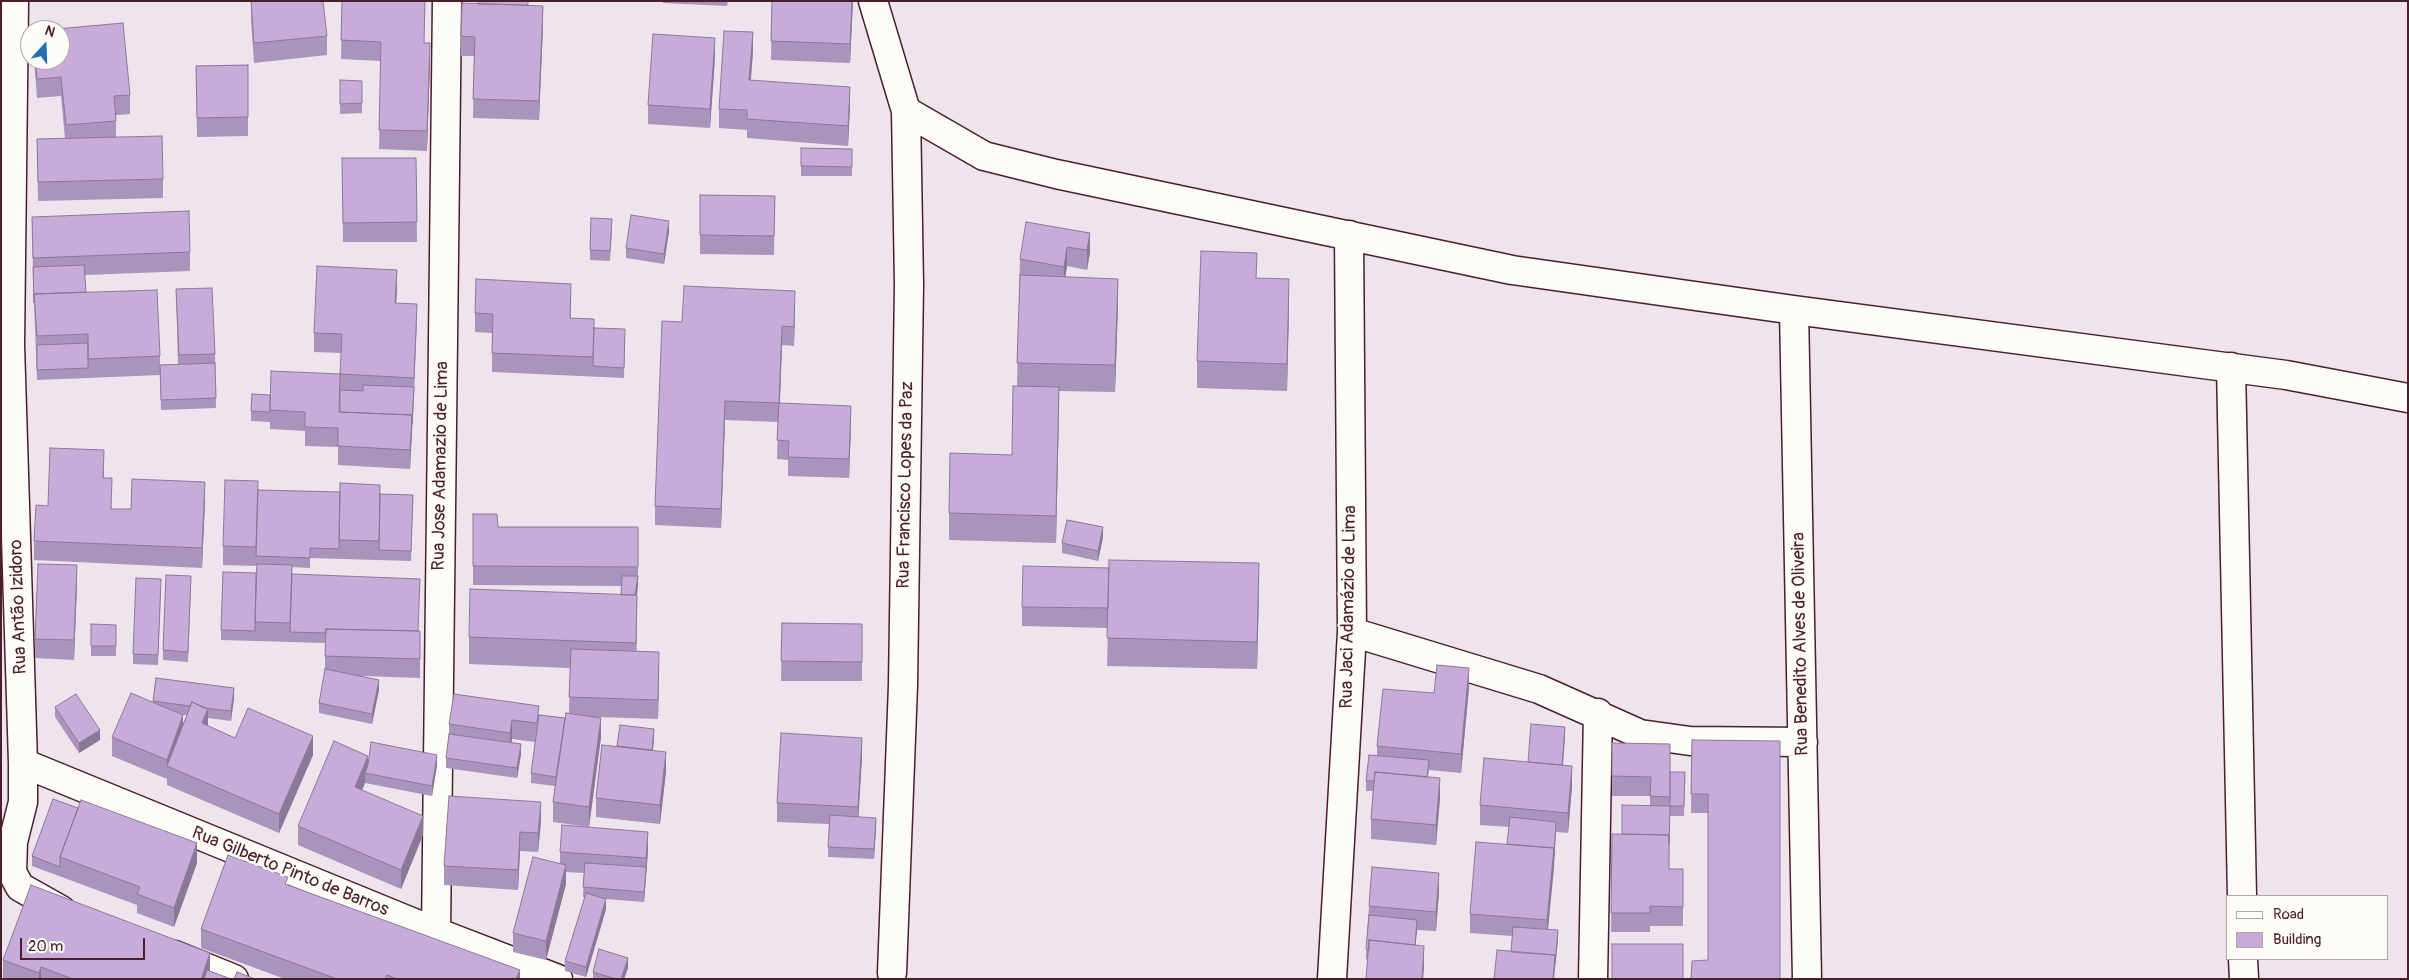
<!DOCTYPE html>
<html>
<head>
<meta charset="utf-8">
<style>
	body { margin:0 }
	#map { position:relative; width:2409px; height:980px; overflow:hidden; background:#ede4ee; font-family:Pangolin,sans-serif }
	canvas { display:block }
	.frame { position:absolute; inset:0; border:2px solid #4a1f2b; pointer-events:none }
	.legend { position:absolute; left:2226px; top:895px; width:162px; height:65px; box-sizing:border-box; background:#fdfcf7; border:1px solid #b5a4a5; margin:0; padding:6px 9px; list-style:none; font-size:15px; color:#4a1f2b }
	.legend li { display:flex; align-items:center; gap:10px; height:25px }
	.legend b { width:25px; border:1px solid #b5a4a5 }
	.north { position:absolute; left:20px; top:20px; width:50px; height:50px; box-sizing:border-box; background:#fdfcf7; border:1px solid #b5a4a5; border-radius:50%; rotate:20deg; font-size:14px; font-weight:700; line-height:20px; text-align:center; color:#4a1f2b }
	.north::after { content:''; display:block; margin:auto; width:18px; height:22px; background:#1f6fb2; clip-path:polygon(50% 0,100% 100%,50% 72%,0 100%) }
	.scale { position:absolute; left:20px; top:938px; width:125px; height:22px; box-sizing:border-box; border:2px solid #4a1f2b; border-top:0; padding-left:6px; font-size:15px; line-height:18px; white-space:nowrap; color:#4a1f2b; -webkit-text-stroke:4px #fdfcf7; paint-order:stroke }
</style>
</head>
<body>
<div id="map">
<canvas width="2409" height="980"></canvas>
<div class="frame"></div>
<ul class="legend">
<li><b style="height:6px;background:#fdfcf7"></b>Road</li>
<li><b style="height:14px;background:#c7acd9"></b>Building</li>
</ul>
<div class="north">N</div>
<div class="scale">20 m</div>
</div>
<script>
const ctx = document.querySelector('canvas').getContext('2d');
ctx.lineJoin = 'round';
function toPath(rows) {
  const path = new Path2D();
  for (const r of rows) {
    path.moveTo(r[0], r[1]);
    for (let i = 2; i < r.length; i += 2) path.lineTo(r[i], r[i + 1]);
  }
  return path;
}
function strokePath(path, color, width, dash) {
  ctx.strokeStyle = color;
  ctx.lineWidth = width;
  ctx.lineCap = dash ? 'butt' : 'round';
  ctx.setLineDash(dash || []);
  ctx.stroke(path);
}
function fill(path, color) {
  ctx.fillStyle = color;
  ctx.fill(path, 'evenodd');
}
function label(font, color, halo, rows, align = 'center') {
  ctx.font = font + ' Pangolin,sans-serif';
  ctx.lineWidth = 5;
  ctx.setLineDash([]);
  ctx.textBaseline = 'middle';
  ctx.strokeStyle = halo;
  ctx.fillStyle = color;
  for (const [text, x, y, turn = 0] of rows) {
    ctx.save();
    ctx.translate(x, y);
    ctx.rotate((+turn || 0) * Math.PI / 180);
    ctx.textAlign = isNaN(turn) ? turn : align;
    if (halo) ctx.strokeText(text, 0, 0);
    ctx.fillText(text, 0, 0);
    ctx.restore();
  }
}
const minor = toPath([
	[14,1,10,345,23,763,23,802,13,842,12,872,20,887,61,910],
	[873,1,906,111,909,285,903,685,892,973],
	[906,111,984,156,1056,174,1512,270,1794,310,2286,375,2408,398],
	[1794,310,1807,979],
	[2231,367,2242,896],
	[1352,632,1539,689,1640,734,1690,741,1803,742],
	[23,763,436,932,558,979],
	[436,932,447,1],
	[175,955,234,979],
	[2243,959,2244,979],
	[1332,979,1352,632,1349,235],
	[1593,979,1598,713]
]);
const wall = toPath([
	[251,1,327,36,327,55,254,63,251,20],
	[342,1,425,1,424,43,430,62,427,151,379,149,381,61,341,59],
	[663,1,728,1,727,6,663,3],
	[772,1,853,1,850,63,771,60],
	[478,4,528,5,543,25,539,120,473,118,474,56,461,56,461,36],
	[753,51,751,80,850,106,848,146,747,138,747,130,719,128,719,109],
	[715,57,710,128,648,124,648,105],
	[34,60,60,60,130,95,130,114,116,115,116,137,163,179,163,198,38,201,37,139,65,139,61,96,37,98],
	[248,65,248,136,197,137,196,66],
	[340,80,362,81,362,113,340,114],
	[801,148,852,149,852,176,801,176],
	[342,158,416,158,417,242,343,242],
	[700,195,775,196,774,255,700,254],
	[32,217,190,252,190,271,85,275,86,292,160,356,160,365,178,364,176,289,215,354,216,408,161,410,160,375,37,380,33,277],
	[612,229,610,261,590,260,590,250],
	[669,231,664,264,626,258,626,248],
	[1090,233,1090,252,1087,270,1067,266,1065,277,1118,306,1115,392,1059,391,1056,543,949,540,949,513,1012,455,1017,386,1020,259],
	[1257,278,1289,306,1287,391,1197,388,1197,361],
	[397,289,396,303,417,323,410,469,338,465,338,447,305,446,305,431,270,429,270,422,251,421,251,411,270,395,340,374,342,353,314,352,314,333],
	[571,303,570,318,625,339,624,378,492,372,492,333,475,332,475,313],
	[795,310,794,346,782,345,780,403,851,425,849,478,788,476,788,460,777,459,778,422,725,420,721,528,655,525,655,506,682,322],
	[104,469,104,478,112,509,131,509,205,501,202,568,34,560,34,541],
	[258,490,413,495,411,561,310,558,310,568,292,567,292,574,420,631,420,678,362,676,379,690,372,724,319,713,319,703,325,670,325,643,221,640,221,630,256,573,257,566,223,565,223,546],
	[473,514,498,527,638,527,638,586,637,595,636,651,659,671,658,719,598,717,601,737,589,827,553,822,553,802,555,786,531,783,531,773,535,742,512,739,511,743,521,754,517,778,446,768,446,758,449,734,449,724,539,715,565,718,569,713,570,668,469,664,469,637,621,595,622,586,473,585],
	[1103,537,1098,561,1062,553,1062,543],
	[77,584,74,660,35,658,35,639],
	[191,586,188,662,163,660,163,650],
	[161,589,158,665,133,664,133,654],
	[1259,590,1257,669,1107,666,1108,628,1022,626,1022,607],
	[782,623,862,624,862,681,781,681],
	[91,624,116,625,116,656,91,656],
	[156,678,234,698,231,721,208,718,208,726,235,738,313,755,279,833,167,785,167,779,112,756,112,737,153,702],
	[183,715,187,715,183,724],
	[1469,687,1461,773,1429,770,1428,777,1440,798,1436,845,1371,839,1371,819,1373,791,1366,791,1366,781,1377,755,1377,746,1434,693],
	[55,707,100,740,79,753,55,717],
	[1565,737,1563,766,1572,786,1568,833,1556,832,1548,930,1558,940,1511,952,1512,936,1470,933,1470,914,1507,844,1509,827,1480,825,1480,805,1528,762],
	[654,739,653,750,666,771,660,824,596,817,596,798,617,746],
	[1692,740,1780,979,1708,960,1708,813,1691,813],
	[1612,743,1670,772,1685,772,1684,816,1670,816,1669,869,1683,869,1683,926,1650,926,1650,932,1611,932,1612,834,1622,834,1650,806,1650,796,1612,796],
	[862,757,858,816,876,828,874,859,828,857,829,824,777,822,777,803],
	[368,765,437,765,432,796,365,783,362,790,423,835,401,889,298,845,298,826],
	[78,808,197,863,174,927,137,913,137,905,32,866,32,856],
	[541,821,538,852,520,851,518,890,444,885,444,866],
	[648,851,644,902,605,899,606,909,586,977,565,971,565,961,585,897,583,897,584,873,566,872,566,884,546,960,513,952,513,933,560,864,560,852],
	[288,884,520,979,285,979,201,948,201,929],
	[1439,892,1436,931,1417,930,1415,945,1424,965,1423,979,1366,979,1368,960,1366,959,1366,949,1369,906],
	[3,960,210,971,231,979,3,979],
	[628,968,624,979,593,979,593,972]
]);
const shadedWall = toPath([
	[852,1,853,1,850,63,850,44],
	[543,6,543,25,539,120,539,101],
	[753,32,753,51,749,99,749,80],
	[715,38,715,57,710,128,710,109],
	[430,43,430,62,427,151,427,131],
	[850,87,850,106,848,146,848,126],
	[669,221,669,231,664,264,664,254],
	[1090,233,1090,252,1087,270,1087,250],
	[1067,247,1067,266,1064,286,1064,267],
	[397,270,397,289,395,322,395,303],
	[1118,279,1118,306,1115,392,1115,365],
	[1289,279,1289,306,1287,391,1287,364],
	[571,284,571,303,570,337,570,318],
	[795,291,795,310,794,346,794,327],
	[417,304,414,397,410,469,410,450,414,387],
	[782,326,782,345,779,422,779,403],
	[1059,387,1059,414,1056,543,1056,516],
	[725,401,725,420,721,528,721,509],
	[851,406,851,425,849,478,849,459],
	[205,482,205,501,202,568,202,548],
	[1103,527,1103,537,1098,561,1098,551],
	[1259,563,1259,590,1257,669,1257,642],
	[77,565,77,584,74,660,74,640],
	[638,576,638,586,635,607,635,597],
	[637,595,637,622,636,670,636,643],
	[659,652,659,671,658,719,658,700],
	[1469,668,1469,687,1461,773,1461,754],
	[379,680,379,690,372,724,372,714],
	[234,688,234,698,231,721,231,711],
	[208,709,208,728,202,723],
	[183,715,183,734,167,766,167,779,167,760],
	[601,718,601,737,589,827,589,807],
	[512,720,512,739,510,752,510,733],
	[1565,727,1565,737,1561,784,1561,774],
	[654,729,654,739,651,770,651,760],
	[100,730,100,740,79,753,79,743],
	[313,736,313,755,279,833,279,814],
	[862,738,862,757,858,826,858,807],
	[521,744,521,754,517,778,517,768],
	[666,752,666,771,660,824,660,805],
	[437,755,437,765,432,796,432,786],
	[368,756,368,773,365,773,365,783,355,806,355,787],
	[1572,766,1572,786,1568,833,1568,813],
	[1440,778,1440,798,1436,845,1436,825],
	[541,802,541,821,538,852,538,833],
	[423,816,423,835,401,889,401,870],
	[876,818,876,828,874,859,874,849],
	[1556,822,1554,868,1547,939,1547,920],
	[520,832,520,851,518,890,518,870],
	[648,832,648,851,644,902,644,892],
	[197,843,197,863,174,927,174,908],
	[566,865,566,884,546,960,546,941],
	[1439,873,1439,892,1436,931,1436,912],
	[606,899,606,909,586,977,586,967],
	[1417,920,1417,930,1414,964,1414,954],
	[1558,930,1558,940,1554,979,1553,979],
	[1424,946,1424,965,1423,979,1422,979],
	[210,953,210,972,208,979,201,979],
	[628,958,628,968,624,979,621,979],
	[41,967,41,979,39,979,39,973],
	[520,970,520,979,516,979]
]);
const building = toPath([
	[251,1,323,1,327,36,254,43,251,1],
	[342,1,425,1,424,43,430,43,427,131,379,130,381,42,341,40,342,1],
	[478,1,528,1,528,5,478,4,478,1],
	[772,1,852,1,850,44,771,41,772,1],
	[462,3,543,6,539,101,473,99,475,37,461,36,462,3],
	[123,23,130,95,114,96,116,121,66,125,61,77,37,79,35,60,60,60,60,30,45,30,123,23],
	[724,31,753,32,749,80,850,87,848,126,747,119,747,110,719,109,724,31],
	[653,34,715,38,710,109,648,105,653,34],
	[248,65,248,117,197,118,196,66,248,65],
	[340,80,362,81,362,103,340,104,340,80],
	[162,136,163,179,38,182,37,139,162,136],
	[801,148,852,149,852,167,801,166,801,148],
	[342,158,416,158,417,222,343,223,342,158],
	[700,195,775,196,774,236,700,235,700,195],
	[189,211,190,252,33,258,32,217,189,211],
	[631,215,669,221,664,254,626,248,631,215],
	[591,218,612,219,610,251,590,250,591,218],
	[1026,222,1090,233,1087,250,1067,247,1064,267,1020,259,1026,222],
	[1201,251,1257,253,1256,278,1289,279,1287,364,1197,361,1201,251],
	[84,265,86,292,34,294,34,303,33,267,84,265],
	[317,266,397,270,395,303,417,304,414,378,340,374,342,334,314,333,317,266],
	[1020,275,1118,279,1115,365,1017,363,1020,275],
	[476,279,571,284,570,318,594,319,593,357,492,353,493,314,475,313,476,279],
	[684,286,795,291,794,327,782,326,779,403,725,401,721,509,655,506,662,321,682,322,684,286],
	[212,288,215,354,179,355,176,289,212,288],
	[157,290,160,356,88,359,88,334,37,336,34,294,157,290],
	[594,328,625,329,624,368,593,366,594,328],
	[88,343,88,368,37,370,37,345,88,343],
	[215,363,216,398,161,400,160,365,215,363],
	[271,371,340,374,339,412,412,415,410,450,338,446,338,428,305,427,305,412,270,410,271,371],
	[363,385,414,387,412,424,412,415,340,412,340,390,363,391,363,385],
	[1013,386,1059,387,1056,516,949,513,950,453,1012,455,1013,386],
	[252,394,270,395,270,412,251,411,252,394],
	[779,403,851,406,849,459,788,457,789,441,777,440,779,403],
	[50,448,104,450,103,478,112,478,111,509,131,509,132,479,205,482,202,548,34,541,36,505,48,506,50,448],
	[225,480,258,481,256,547,223,546,225,480],
	[340,483,380,485,379,541,339,540,340,483],
	[258,490,340,492,339,549,310,548,310,558,256,556,258,490],
	[380,494,413,495,411,551,379,550,380,494],
	[473,514,497,514,498,527,638,527,638,567,473,566,473,514],
	[1067,520,1103,527,1098,551,1062,543,1067,520],
	[1109,560,1259,563,1257,642,1107,638,1109,560],
	[38,564,77,565,74,640,35,639,38,564],
	[257,564,292,565,290,623,255,622,257,564],
	[1023,566,1109,568,1108,608,1022,607,1023,566],
	[223,572,256,573,255,631,221,630,223,572],
	[292,574,420,579,418,631,326,629,326,633,290,632,292,574],
	[166,575,191,576,188,652,163,650,166,575],
	[622,576,638,576,635,595,621,595,622,576],
	[136,578,161,579,158,655,133,654,136,578],
	[470,589,637,595,636,643,469,637,470,589],
	[782,623,862,624,862,662,781,661,782,623],
	[91,624,116,625,116,646,91,646,91,624],
	[326,629,420,631,420,659,325,656,326,629],
	[571,649,659,652,658,700,569,697,571,649],
	[1437,665,1469,668,1461,754,1377,746,1383,689,1434,693,1437,665],
	[325,669,379,680,372,714,319,703,325,669],
	[156,678,234,688,231,711,204,708,192,702,190,706,153,701,156,678],
	[131,693,183,715,167,760,112,737,131,693],
	[76,694,100,730,79,743,55,707,76,694],
	[454,694,539,706,537,723,512,720,510,733,449,724,454,694],
	[192,702,208,709,202,723,235,738,248,708,313,736,279,814,167,766,192,702],
	[566,713,601,718,589,807,553,802,566,713],
	[539,715,565,718,556,777,531,773,539,715],
	[1531,724,1565,727,1562,765,1528,762,1531,724],
	[620,725,654,729,652,750,617,746,620,725],
	[781,733,862,738,858,807,777,803,781,733],
	[449,734,521,744,517,768,446,758,449,734],
	[1692,740,1780,741,1780,979,1691,979,1692,961,1708,960,1708,794,1691,794,1692,740],
	[334,741,368,756,355,787,423,816,401,870,298,826,334,741],
	[371,742,437,755,432,786,365,773,368,765,371,742],
	[1612,743,1670,744,1670,797,1650,796,1651,777,1612,776,1612,743],
	[602,745,666,752,660,805,596,798,602,745],
	[1369,755,1429,760,1427,777,1375,772,1374,781,1366,781,1369,755],
	[1484,758,1572,766,1568,813,1480,805,1484,758],
	[1375,772,1440,778,1436,825,1371,819,1375,772],
	[1670,772,1685,772,1684,806,1670,806,1670,772],
	[449,796,541,802,538,833,520,832,518,870,444,866,449,796],
	[53,799,78,808,60,857,60,867,32,856,53,799],
	[81,800,197,843,174,908,137,894,140,887,60,857,81,800],
	[1622,805,1670,806,1669,844,1669,835,1622,834,1622,805],
	[830,815,876,818,874,849,828,847,830,815],
	[1510,817,1556,822,1554,857,1554,848,1507,844,1510,817],
	[562,825,648,832,646,858,560,852,562,825],
	[1612,834,1669,835,1669,869,1683,869,1683,907,1650,906,1650,913,1611,913,1612,834],
	[1476,842,1554,848,1547,920,1470,914,1476,842],
	[228,855,288,877,285,884,520,970,516,979,397,979,387,975,385,979,337,979,201,929,228,855],
	[533,857,566,865,546,941,513,933,533,857],
	[585,863,646,867,644,892,583,887,585,863],
	[1372,867,1439,873,1436,912,1369,906,1372,867],
	[31,885,210,953,201,979,73,979,41,967,39,973,3,960,31,885],
	[586,893,606,899,586,967,565,961,586,893],
	[1369,915,1417,920,1415,945,1369,940,1369,950,1366,949,1369,915],
	[1513,927,1558,930,1555,964,1555,955,1511,952,1513,927],
	[1369,940,1424,946,1422,979,1366,979,1369,940],
	[1612,944,1683,944,1683,979,1612,979,1612,944],
	[599,949,628,958,621,979,616,979,593,972,599,949],
	[1497,950,1555,955,1553,979,1494,979,1497,950],
	[207,970,231,979,204,979,207,970],
	[237,972,255,979,234,979,237,972]
]);
const streetNames = [
	["Rua Jose Adamazio de Lima",441,466,-89],
	["Rua Francisco Lopes da Paz",906,485,-89],
	["Rua Antão Izidoro",19,607,-92],
	["Rua Jaci Adamázio de Lima",1349,607,-89],
	["Rua Benedito Alves de Oliveira",1801,644,-91],
	["Rua Gilberto Pinto de Barros",290,872,22]
];
strokePath(minor, '#4a1f2b', 31);
strokePath(minor, '#fdfcf7', 28);
fill(wall, '#ab94bb');
fill(shadedWall, '#8b7898');
fill(building, '#c7acd9');
strokePath(building, '#8b7898', 1);
label('18px', '#4a1f2b', '#fdfcf7', streetNames);
</script>
</body>
</html>
